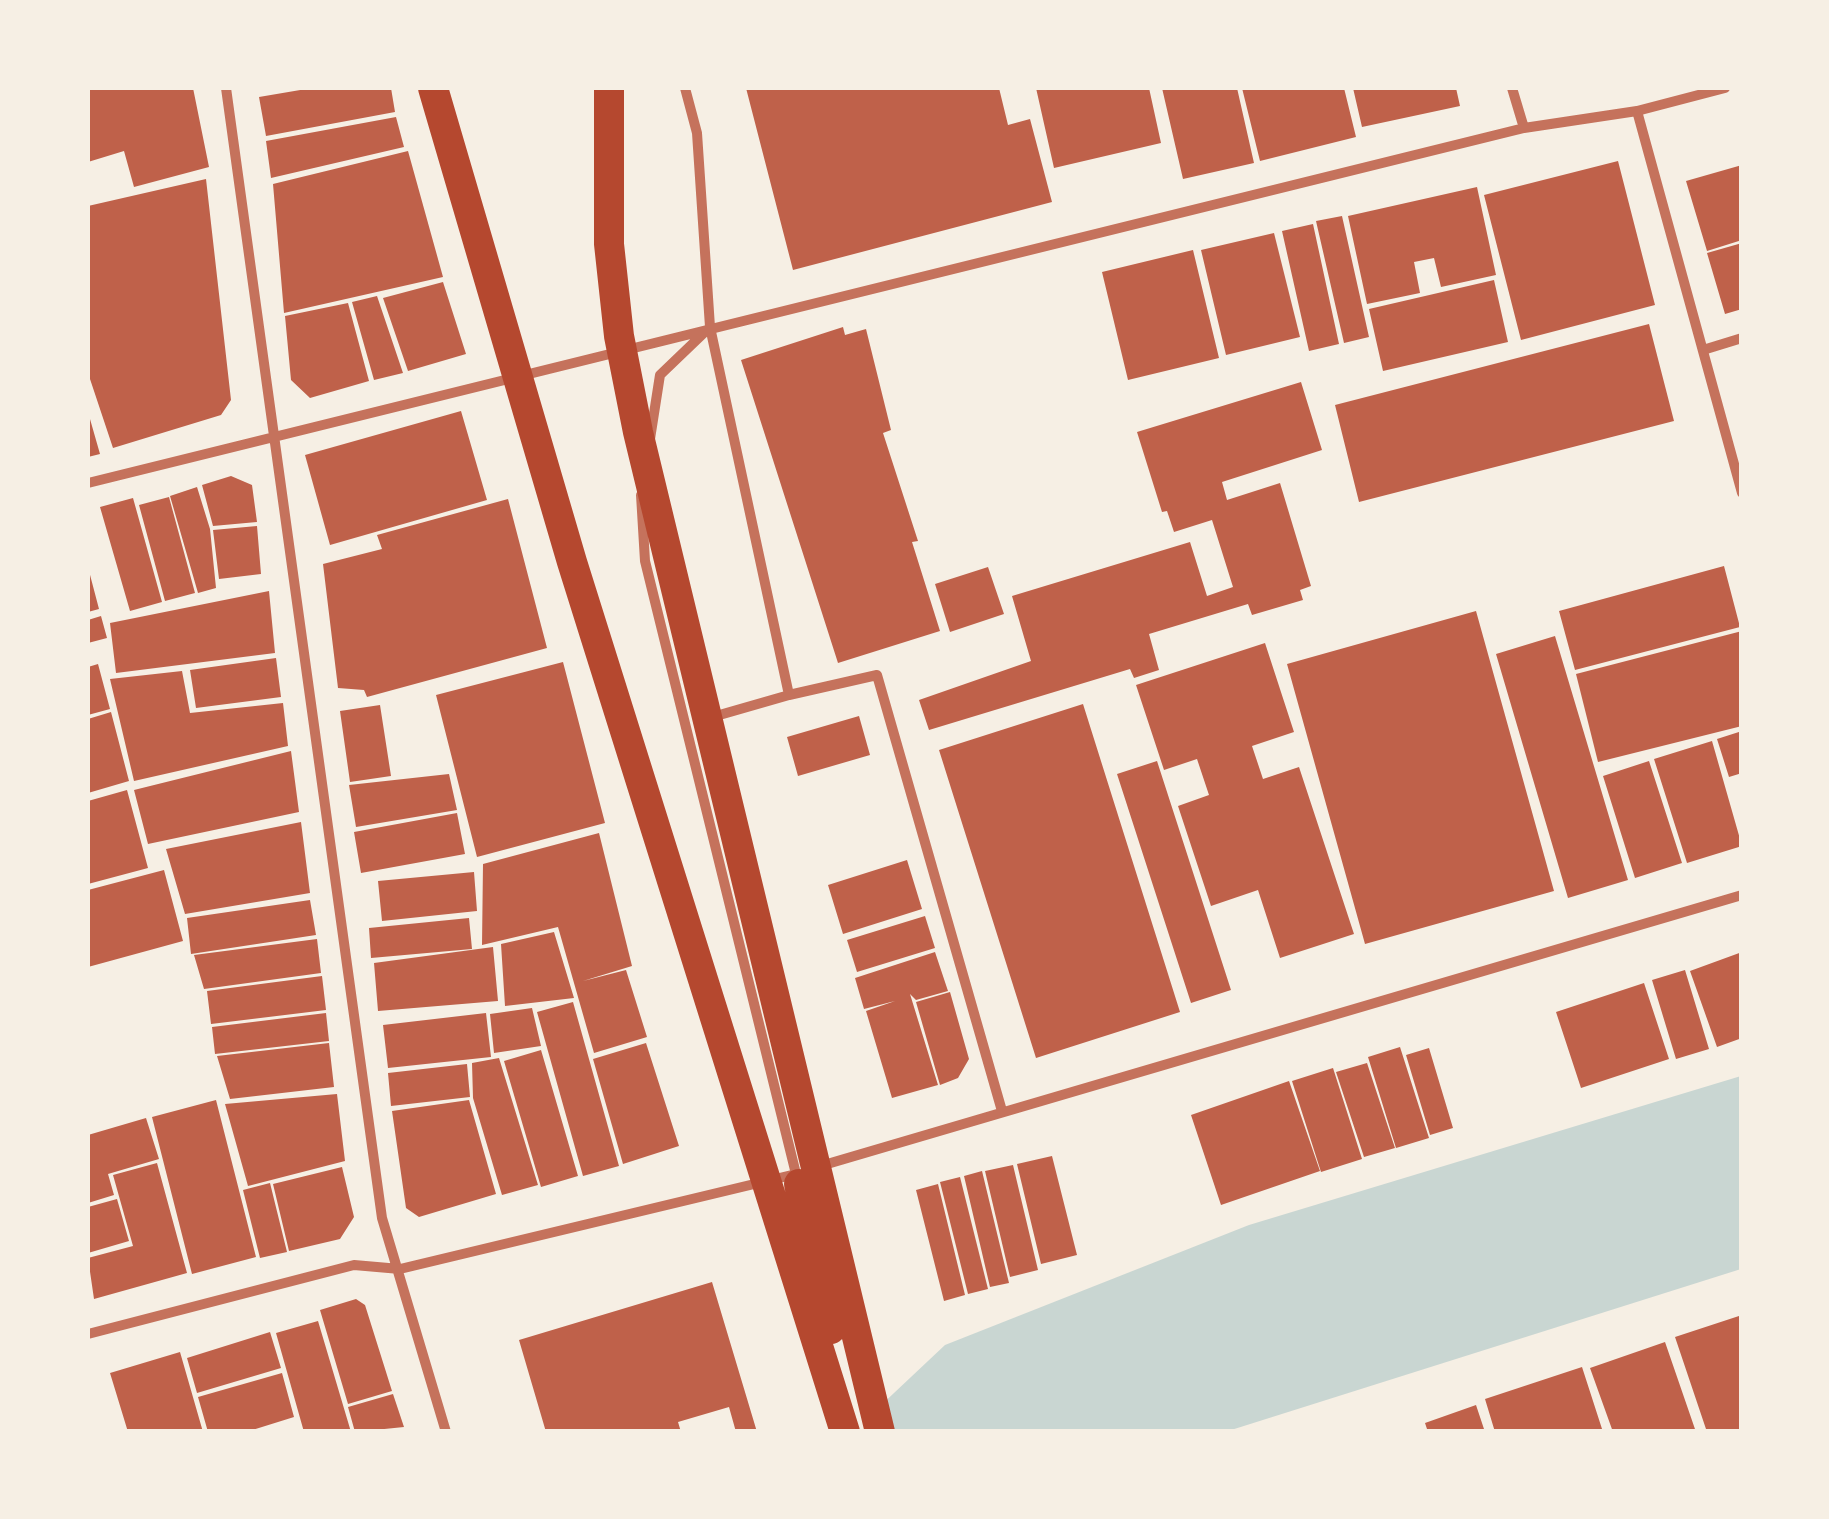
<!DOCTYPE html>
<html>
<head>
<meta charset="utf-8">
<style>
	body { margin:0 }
	#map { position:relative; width:1829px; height:1519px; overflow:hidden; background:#f6efe4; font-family:Rubik,sans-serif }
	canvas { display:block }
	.frame { position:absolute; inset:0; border:90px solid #f6efe4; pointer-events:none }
</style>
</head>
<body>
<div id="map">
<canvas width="1829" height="1519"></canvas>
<div class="frame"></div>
</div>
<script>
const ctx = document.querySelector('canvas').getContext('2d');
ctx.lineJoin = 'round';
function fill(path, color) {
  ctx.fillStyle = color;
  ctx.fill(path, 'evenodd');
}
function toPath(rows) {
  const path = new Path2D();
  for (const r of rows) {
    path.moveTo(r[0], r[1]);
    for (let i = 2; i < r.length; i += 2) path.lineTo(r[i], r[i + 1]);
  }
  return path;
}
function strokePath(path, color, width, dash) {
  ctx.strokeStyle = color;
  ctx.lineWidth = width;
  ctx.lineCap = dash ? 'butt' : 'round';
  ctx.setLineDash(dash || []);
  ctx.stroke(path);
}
const water = toPath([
	[1741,1076,1741,1269,1228,1431,870,1432,877,1409,945,1345,1249,1225]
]);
const building = toPath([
	[88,88,193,88,209,167,134,187,124,151,88,162],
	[312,88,391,88,395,112,266,136,259,97],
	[746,88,999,88,1008,125,1030,119,1052,202,793,270],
	[1036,88,1149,88,1161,143,1054,168],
	[1162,88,1237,88,1254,163,1183,179],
	[1242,88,1344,88,1356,137,1260,161],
	[1353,88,1456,88,1460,106,1362,127],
	[396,117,404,147,271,178,266,141],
	[408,151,443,277,284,313,273,184],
	[1618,161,1655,305,1521,340,1484,195],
	[1742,165,1742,240,1707,251,1686,181],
	[206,179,231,400,221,415,113,448,88,373,88,206],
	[1477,187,1496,275,1441,287,1434,258,1414,262,1420,293,1367,304,1348,216],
	[1342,216,1369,337,1344,343,1316,221],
	[1313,224,1339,344,1309,351,1282,231],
	[1274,233,1300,337,1226,355,1201,250],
	[1742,243,1742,309,1725,314,1707,253],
	[1193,250,1219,358,1128,380,1102,272],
	[1494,280,1508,342,1383,371,1369,309],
	[443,282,466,354,408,371,383,298],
	[377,296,403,373,374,380,352,302],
	[348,303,369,381,310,398,291,380,285,316],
	[1649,324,1674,421,1359,502,1335,405],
	[843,327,845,335,866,329,891,430,883,433,918,541,912,542,940,631,838,663,741,360],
	[1301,382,1322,450,1222,482,1227,500,1280,483,1311,586,1300,590,1303,600,1252,615,1248,604,1149,634,1159,670,1134,678,1130,669,929,730,919,700,1031,661,1012,596,1190,542,1207,596,1233,587,1212,520,1174,532,1167,511,1162,512,1137,432],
	[461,411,487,500,330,545,305,455],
	[88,412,100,454,88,457],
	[231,476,252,485,257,522,213,526,202,485],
	[197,487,210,529,216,588,198,593,170,496],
	[169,497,195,593,165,601,139,505],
	[133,498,162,602,130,611,100,507],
	[508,499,547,648,367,697,364,690,338,688,323,564,382,549,377,535],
	[257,526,261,574,219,579,213,530],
	[1724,566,1740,627,1575,670,1559,611],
	[988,567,1004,614,950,632,935,584],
	[89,571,99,609,88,612,88,572],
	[269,591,275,653,116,673,110,623],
	[1476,611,1554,891,1365,944,1287,664],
	[101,616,107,638,88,643,88,620],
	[1742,631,1742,726,1598,762,1576,674],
	[1555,636,1628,880,1568,898,1496,654],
	[1265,643,1294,732,1252,746,1263,779,1299,767,1354,934,1280,958,1258,890,1211,906,1178,806,1209,795,1197,759,1164,770,1136,685],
	[276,658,281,697,196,708,190,670],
	[563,662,605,823,477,857,436,695],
	[98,664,110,709,88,715,88,667],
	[182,671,190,713,283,703,288,746,134,781,110,679],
	[1083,704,1180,1012,1036,1058,939,750],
	[380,705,391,776,350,782,340,711],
	[111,712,129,781,88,793,88,719],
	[859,716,870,755,798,776,787,737],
	[1742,731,1742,773,1729,777,1717,739],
	[1712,741,1742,846,1687,863,1654,759],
	[291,751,299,812,148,844,134,790],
	[1157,761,1231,990,1191,1003,1117,774],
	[1649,761,1682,863,1635,878,1603,776],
	[449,774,457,810,356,827,349,785],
	[127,790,148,868,88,884,88,801],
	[457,813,465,854,361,873,354,832],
	[301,822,310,893,185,914,166,849],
	[599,833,632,966,583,981,626,970,647,1037,594,1053,558,927,482,945,483,864],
	[907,860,922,909,843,934,828,885],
	[164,870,183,941,88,967,88,890],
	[474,872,477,911,382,921,378,881],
	[310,900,316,935,191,954,187,918],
	[925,916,935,948,857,972,847,940],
	[469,918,472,949,371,958,369,928],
	[554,932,574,998,505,1006,501,944],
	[317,939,321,973,204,989,194,955],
	[493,947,498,1001,378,1011,374,963],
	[935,952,948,991,916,1000,910,994,938,1085,892,1098,866,1011,895,1001,864,1009,855,978],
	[1742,952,1742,1038,1717,1047,1690,971],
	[1685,970,1709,1049,1676,1059,1652,980],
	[322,976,326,1010,211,1024,207,991],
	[1644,983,1669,1059,1581,1088,1556,1012],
	[950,992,969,1059,958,1078,940,1085,916,1002],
	[573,1002,619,1166,583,1176,537,1012],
	[532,1008,541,1046,494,1053,490,1014],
	[326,1013,329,1041,215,1054,212,1027],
	[486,1013,491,1057,388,1068,383,1025],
	[329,1043,334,1087,230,1099,217,1056],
	[646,1043,679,1146,623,1164,593,1059],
	[1400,1047,1429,1138,1396,1148,1368,1057],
	[1429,1048,1453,1128,1430,1135,1406,1055],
	[541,1050,578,1176,541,1187,504,1061],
	[499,1058,538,1185,502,1195,473,1098,472,1063],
	[1367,1063,1395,1148,1364,1157,1336,1072],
	[467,1064,470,1097,391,1106,388,1073],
	[1333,1068,1362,1159,1321,1172,1292,1081],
	[1289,1081,1320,1171,1221,1205,1191,1115],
	[337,1094,345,1161,248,1186,225,1104],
	[216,1100,256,1257,192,1274,152,1117],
	[469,1100,496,1194,419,1217,406,1208,392,1111],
	[146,1118,159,1159,108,1174,114,1195,88,1203,88,1135],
	[1052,1156,1077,1255,1041,1264,1017,1164],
	[157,1163,187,1273,94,1299,88,1258,133,1246,113,1175],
	[1013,1165,1038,1270,1010,1277,985,1171],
	[342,1167,354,1217,340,1239,289,1251,273,1184],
	[982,1171,1009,1283,990,1287,964,1176],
	[960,1177,988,1289,968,1294,940,1182],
	[270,1183,287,1252,260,1258,243,1190],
	[938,1184,965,1295,944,1301,916,1190],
	[117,1199,129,1241,88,1253,88,1207],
	[712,1282,757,1432,736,1432,729,1407,678,1422,681,1432,546,1432,519,1340],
	[356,1299,365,1305,392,1391,348,1404,320,1310],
	[1742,1315,1742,1432,1707,1432,1675,1337],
	[318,1321,351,1432,304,1432,276,1333],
	[270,1332,281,1368,197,1393,187,1358],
	[1665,1342,1696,1432,1613,1432,1590,1368],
	[180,1352,203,1432,128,1432,110,1373],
	[1582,1367,1603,1432,1495,1432,1485,1399],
	[282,1373,294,1417,246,1432,208,1432,198,1397],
	[393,1394,404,1427,355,1432,348,1407],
	[1476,1405,1485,1432,1428,1432,1425,1423]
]);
const minor = toPath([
	[226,88,382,1218,446,1432],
	[685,88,697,133,710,327,789,695,877,675,1002,1111],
	[1512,88,1524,128],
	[1637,111,1742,493],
	[1703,350,1742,338],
	[650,439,660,375,709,328],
	[88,483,1524,128,1637,111,1725,88],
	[641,495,645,561,796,1174],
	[709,718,789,695],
	[817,1167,1742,895],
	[88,1334,354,1265,400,1269,796,1174]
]);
const motorway = toPath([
	[433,88,572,562,845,1432],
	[609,88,609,244,619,336,638,432,880,1432],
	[799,1184,831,1329]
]);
fill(water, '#c9d6d2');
fill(building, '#bf614a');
strokePath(minor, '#c5725c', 10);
strokePath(motorway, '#b5482f', 30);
</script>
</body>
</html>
